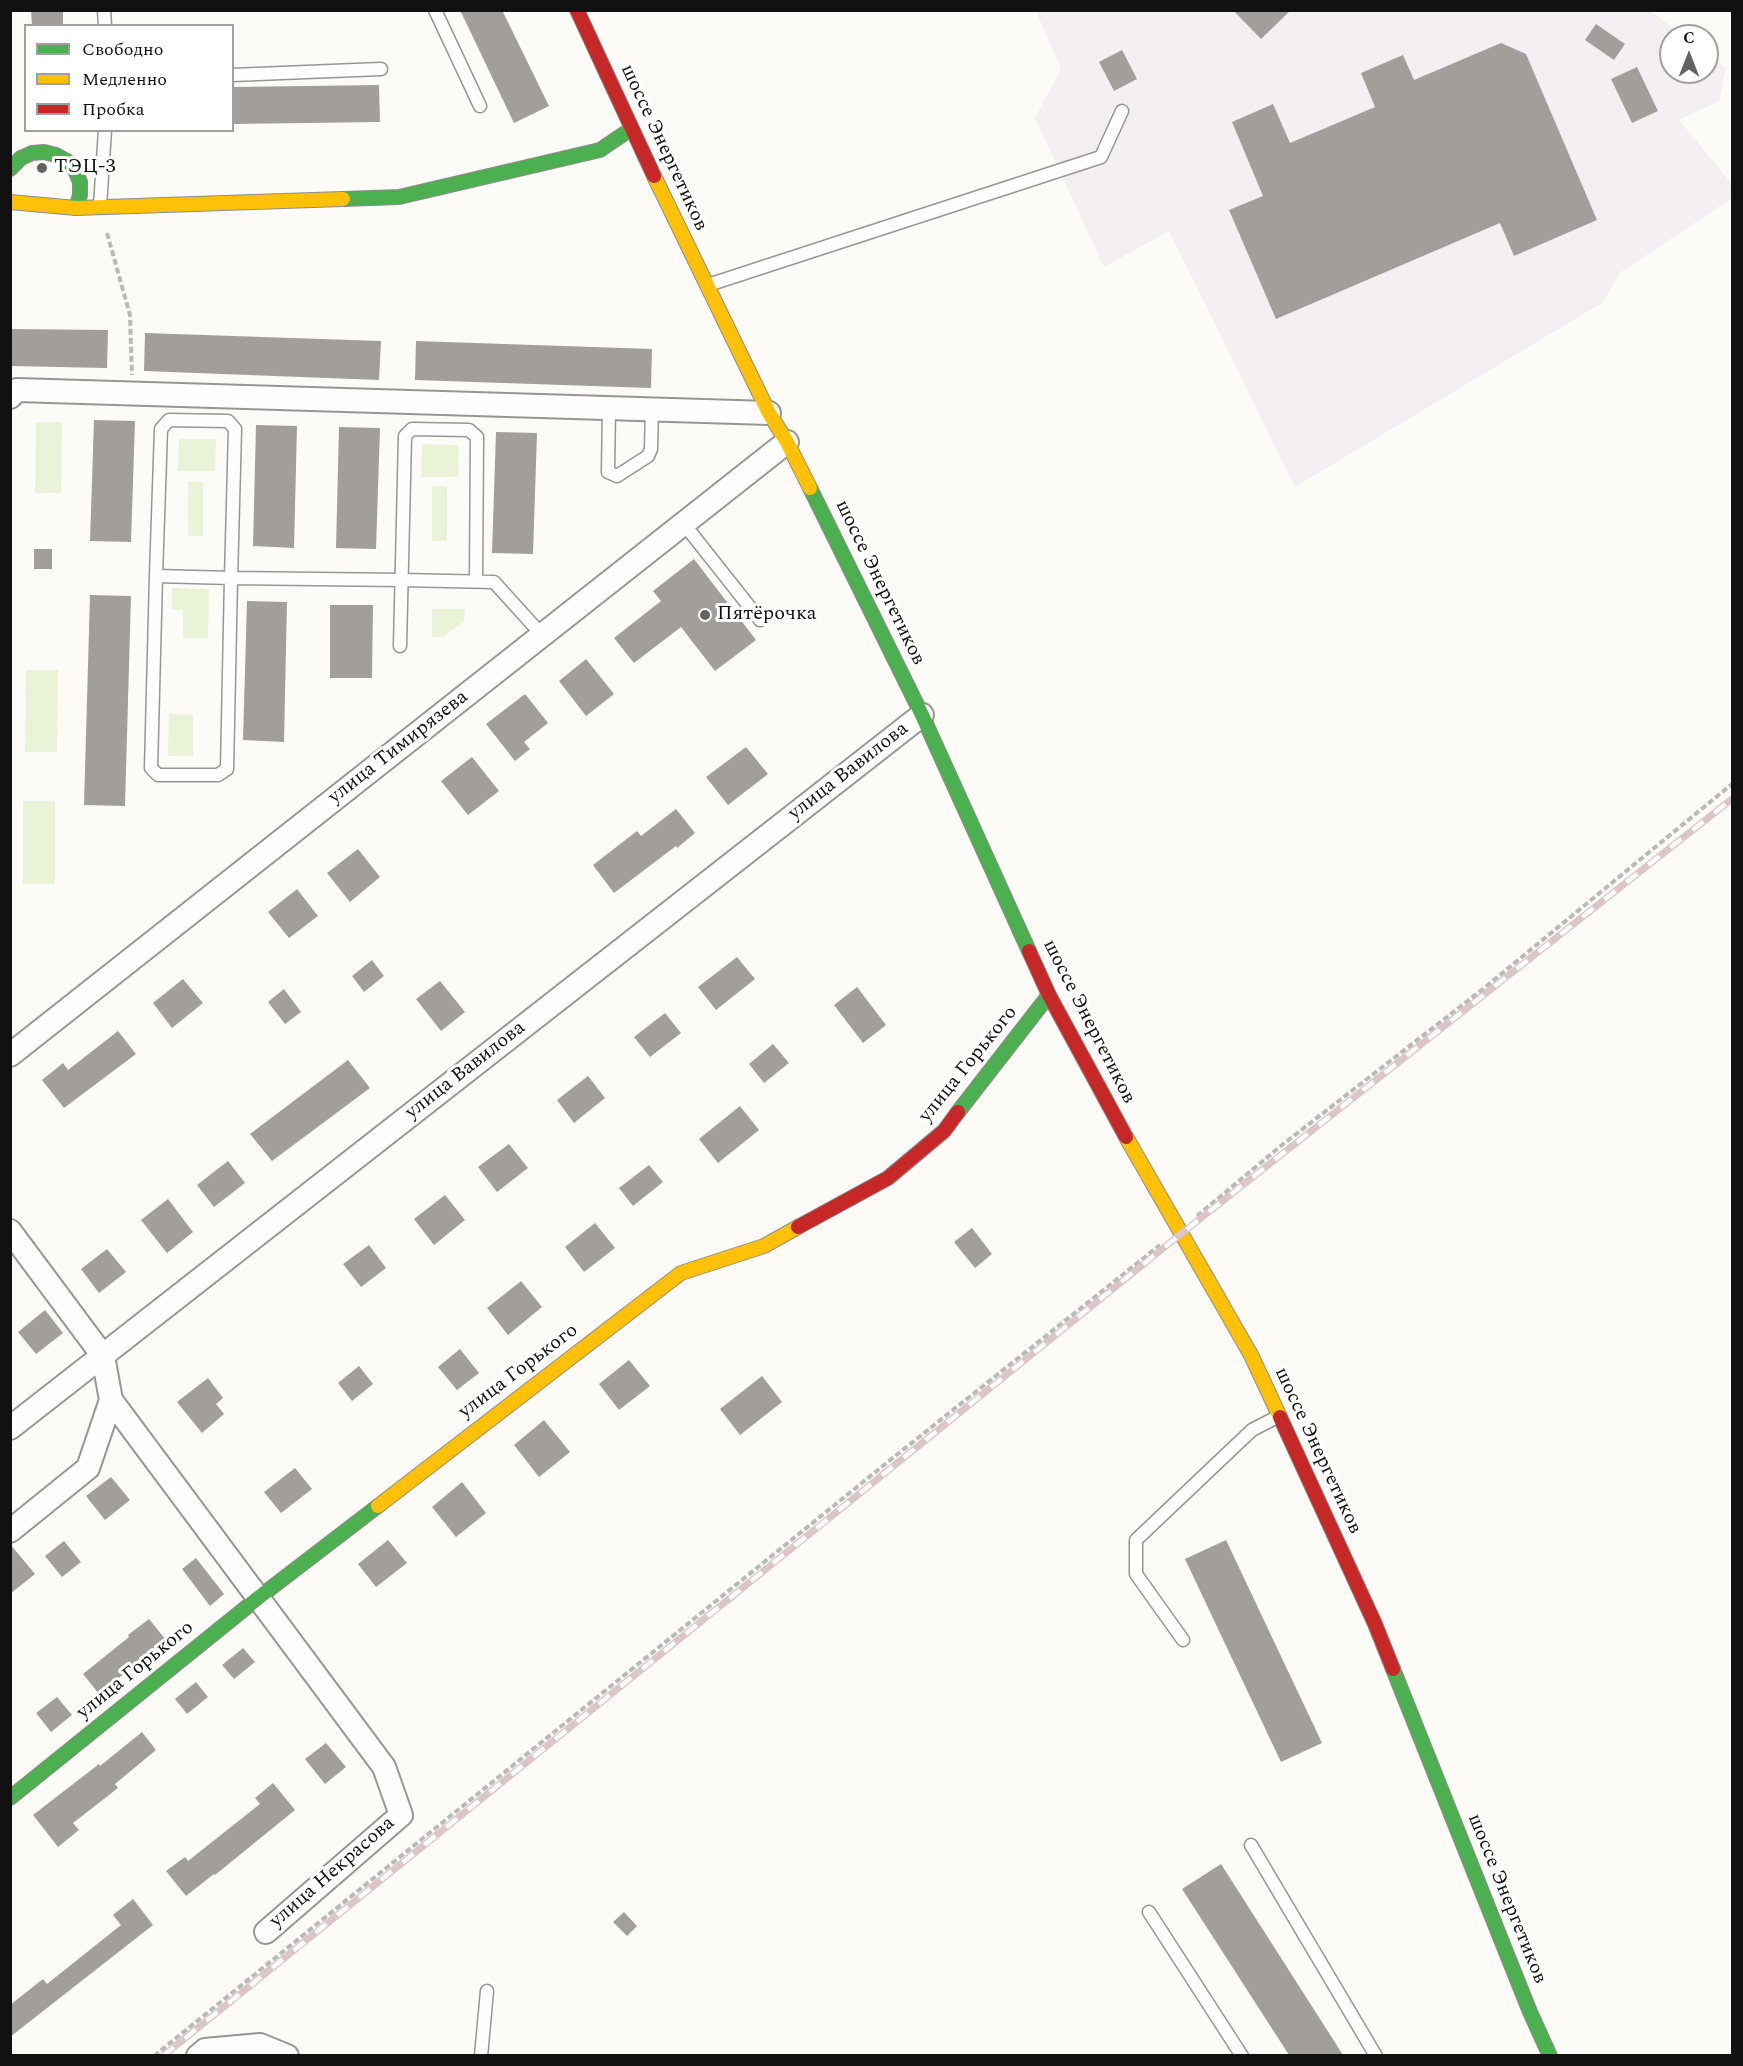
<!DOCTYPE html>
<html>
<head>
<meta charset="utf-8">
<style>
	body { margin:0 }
	#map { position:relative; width:1743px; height:2066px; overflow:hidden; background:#fdfbf7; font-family:Spectral,serif }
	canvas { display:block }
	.frame { position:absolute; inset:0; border:12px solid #111; pointer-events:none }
	.legend { position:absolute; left:24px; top:24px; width:210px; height:108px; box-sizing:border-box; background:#fff; border:2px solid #a0a0a0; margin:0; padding:8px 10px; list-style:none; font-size:18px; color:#111 }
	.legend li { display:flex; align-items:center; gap:12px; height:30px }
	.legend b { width:30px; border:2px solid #a0a0a0 }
	.north { position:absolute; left:1659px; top:24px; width:60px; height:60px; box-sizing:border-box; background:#fff; border:2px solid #a0a0a0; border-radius:50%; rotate:0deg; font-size:16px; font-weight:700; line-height:24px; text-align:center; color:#111 }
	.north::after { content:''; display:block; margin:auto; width:21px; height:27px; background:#646362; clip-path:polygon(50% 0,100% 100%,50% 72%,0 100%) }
</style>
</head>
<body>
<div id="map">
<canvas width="1743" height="2066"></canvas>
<div class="frame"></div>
<ul class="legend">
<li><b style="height:8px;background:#4caf50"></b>Свободно</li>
<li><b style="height:8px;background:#ffc107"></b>Медленно</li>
<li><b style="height:8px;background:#c62828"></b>Пробка</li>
</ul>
<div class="north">С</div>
</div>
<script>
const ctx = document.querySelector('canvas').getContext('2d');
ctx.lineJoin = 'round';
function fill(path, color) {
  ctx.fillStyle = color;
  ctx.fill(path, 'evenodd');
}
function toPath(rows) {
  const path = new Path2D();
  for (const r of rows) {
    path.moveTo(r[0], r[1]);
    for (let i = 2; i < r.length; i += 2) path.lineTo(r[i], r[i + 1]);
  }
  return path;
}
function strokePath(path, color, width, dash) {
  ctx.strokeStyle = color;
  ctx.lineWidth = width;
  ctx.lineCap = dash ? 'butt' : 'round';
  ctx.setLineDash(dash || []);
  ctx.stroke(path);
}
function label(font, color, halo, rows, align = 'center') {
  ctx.font = font + ' Spectral,serif';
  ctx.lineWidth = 6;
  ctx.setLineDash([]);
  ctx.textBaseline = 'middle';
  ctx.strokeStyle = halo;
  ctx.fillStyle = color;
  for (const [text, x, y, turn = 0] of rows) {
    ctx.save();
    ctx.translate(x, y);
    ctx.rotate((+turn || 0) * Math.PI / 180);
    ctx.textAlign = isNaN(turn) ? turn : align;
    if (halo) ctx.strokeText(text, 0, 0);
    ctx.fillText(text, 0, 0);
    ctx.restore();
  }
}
const industrial = toPath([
	[1036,11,1651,11,1683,36,1671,36,1671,72,1707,72,1707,54,1726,69,1719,101,1679,120,1732,184,1732,198,1621,272,1602,303,1295,487,1169,231,1104,267,1035,118,1061,69]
]);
const green = toPath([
	[36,422,62,422,61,493,35,493],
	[179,439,216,439,215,471,178,471],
	[422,444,459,445,458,477,421,477],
	[188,482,203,482,203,536,188,536],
	[432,486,447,486,447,541,432,541],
	[172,588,209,589,208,638,183,638,183,610,172,610],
	[432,609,465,609,464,622,443,637,432,637],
	[26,670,58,670,57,752,25,752],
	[169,714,193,715,193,756,168,756],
	[23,801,55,801,55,884,23,884]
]);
const building = toPath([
	[31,10,63,10,63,26,32,26],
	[460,10,502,10,549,106,514,123],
	[1233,10,1291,10,1261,39],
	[1596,24,1625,44,1614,60,1585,40],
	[1501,43,1526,54,1597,220,1514,256,1500,223,1276,319,1229,210,1263,196,1232,122,1273,104,1290,143,1375,107,1361,73,1403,55,1414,80],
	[1122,50,1137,79,1114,91,1099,62],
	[1637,67,1658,111,1632,123,1611,79],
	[379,85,380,122,232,124,232,87],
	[10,329,108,330,107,368,10,366],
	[145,333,381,341,379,380,144,371],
	[416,341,652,349,651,388,415,380],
	[94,420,135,421,131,542,90,541],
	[256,425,297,426,294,548,253,546],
	[339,427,380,428,376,549,336,548],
	[496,432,537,433,533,554,492,553],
	[34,549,52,549,52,569,34,569],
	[694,559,756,640,715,671,681,627,634,663,614,638,661,601,653,591],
	[90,595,131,596,125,806,84,805],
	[247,601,287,602,284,742,243,740],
	[330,605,373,605,372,678,330,678],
	[586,659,614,694,586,716,559,681],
	[525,694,548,723,524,742,530,749,515,761,486,724],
	[746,747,768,774,728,805,706,777],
	[472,757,499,791,468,815,441,781],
	[676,809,695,833,677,848,676,846,614,893,593,865,637,831,641,836],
	[358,849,380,877,350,902,327,873],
	[297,889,318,916,289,938,268,912],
	[737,957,755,979,716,1010,698,987],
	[372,960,384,976,364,992,352,976],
	[183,979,203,1003,172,1028,153,1003],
	[440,981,465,1012,441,1031,416,999],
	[857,987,886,1025,863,1043,834,1005],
	[284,989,301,1012,285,1024,268,1002],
	[665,1013,681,1033,650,1057,634,1037],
	[118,1031,136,1054,64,1108,42,1080,63,1063,68,1070],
	[773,1044,789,1063,764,1083,749,1064],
	[348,1060,370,1088,272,1161,250,1134],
	[588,1076,605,1098,574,1123,557,1100],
	[740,1106,759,1130,718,1163,699,1139],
	[509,1144,528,1168,497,1192,478,1167],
	[228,1161,245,1183,214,1207,197,1185],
	[649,1165,663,1182,633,1206,619,1188],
	[445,1195,465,1220,434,1245,414,1219],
	[168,1199,193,1232,167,1253,141,1220],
	[595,1223,615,1248,584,1272,565,1247],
	[972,1228,992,1254,975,1268,954,1242],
	[369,1245,386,1268,361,1287,343,1264],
	[107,1249,126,1272,99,1293,81,1269],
	[521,1281,542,1307,508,1335,487,1308],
	[45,1310,63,1333,36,1354,18,1332],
	[460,1349,479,1373,457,1390,438,1367],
	[629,1360,650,1386,619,1410,599,1384],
	[359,1366,373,1384,352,1401,338,1383],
	[762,1376,782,1402,740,1435,720,1409],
	[208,1378,223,1398,216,1404,224,1414,202,1433,177,1402],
	[544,1420,570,1452,539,1477,514,1445],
	[295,1468,312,1489,281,1513,264,1492],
	[111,1477,130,1500,105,1520,86,1496],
	[462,1482,486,1513,456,1537,432,1507],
	[388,1540,407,1563,376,1587,358,1564],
	[1226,1540,1322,1743,1281,1762,1185,1559],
	[64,1541,81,1562,62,1577,45,1556],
	[10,1544,35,1574,10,1594],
	[196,1558,224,1594,210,1606,182,1569],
	[149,1619,166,1640,99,1694,83,1674,129,1637,128,1635],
	[243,1648,255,1662,234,1679,222,1665],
	[196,1682,208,1697,187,1714,175,1699],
	[57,1697,72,1715,51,1732,36,1713],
	[142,1732,156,1750,115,1784,118,1788,73,1823,79,1830,58,1847,33,1815,99,1764,100,1766],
	[326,1743,346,1767,325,1784,305,1759],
	[273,1783,295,1810,215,1875,214,1874,186,1896,166,1871,185,1857,188,1861,260,1804,255,1798],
	[1221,1864,1343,2055,1289,2055,1182,1889],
	[133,1899,153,1925,10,2037,10,2005,43,1979,47,1984,121,1925,113,1915],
	[624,1912,637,1926,627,1936,613,1922]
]);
const path = toPath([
	[107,233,130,315,132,375],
	[1197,1216,1282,1145,1483,989,1732,784],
	[154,2056,889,1461,1160,1245]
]);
const lane = toPath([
	[104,10,105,26],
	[435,10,480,106],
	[232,75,381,69],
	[100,206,105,130],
	[708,285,1101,157,1122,111],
	[609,408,608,472,617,476,648,456,651,449,652,409],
	[684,524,760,620],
	[156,576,151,768,158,775,218,775,227,769,231,578,235,429,228,421,169,420,161,429,156,576,231,578,402,580,494,582,542,635],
	[400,646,405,436,412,429,469,430,477,437,476,581],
	[1183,1640,1136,1574,1136,1540,1252,1430,1279,1416],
	[1251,1845,1376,2056],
	[1149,1912,1242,2056],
	[481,2056,487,1991]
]);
const street = toPath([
	[10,397,17,390,769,413],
	[10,1055,787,442],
	[10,1231,103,1356,111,1400,384,1767,401,1815,266,1932],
	[10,1428,922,715],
	[10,1531,88,1468,111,1400],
	[198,2056,205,2050,260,2045,287,2056]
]);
const fast = toPath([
	[10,169,21,158,32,153,44,152,56,155,67,161,75,170,80,182,80,195,76,208],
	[343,199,399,197,600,150,631,129],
	[810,488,922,715,1029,951],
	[958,1112,1049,995],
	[1393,1669,1530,2012,1550,2056],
	[10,1798,258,1598,378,1506]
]);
const slow = toPath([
	[654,176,769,413,787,442,810,488],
	[10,202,76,208,343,199],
	[1126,1137,1251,1355,1280,1417],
	[378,1506,681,1273,764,1246,798,1227]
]);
const jam = toPath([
	[577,10,654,176],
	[1029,951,1049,995,1126,1137],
	[798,1227,888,1178,944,1131,958,1112],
	[1280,1417,1375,1624,1393,1669]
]);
const rail = toPath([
	[163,2056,1182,1233,1732,799]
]);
const markers = [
	[42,168,6,"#646362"],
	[705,615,6,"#646362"]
];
const streetNames = [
	["шоссе Энергетиков",663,148,65],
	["шоссе Энергетиков",879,583,64],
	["улица Тимирязева",399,748,-38],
	["улица Вавилова",849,772,-38],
	["шоссе Энергетиков",1088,1022,63],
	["улица Горького",969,1065,-51],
	["улица Вавилова",466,1071,-38],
	["улица Горького",519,1372,-37],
	["шоссе Энергетиков",1317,1451,65],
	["улица Горького",136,1671,-39],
	["улица Некрасова",333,1873,-41],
	["шоссе Энергетиков",1506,1899,68]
];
const poiNames = [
	["ТЭЦ-3",54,168],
	["Пятёрочка",717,615]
];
fill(industrial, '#f4eff3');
fill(green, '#eaf3d7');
fill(building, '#a19e9c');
strokePath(lane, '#979695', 15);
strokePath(street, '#979695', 26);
strokePath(fast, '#8e8d8b', 16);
strokePath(slow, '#8e8d8b', 16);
strokePath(jam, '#8e8d8b', 16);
strokePath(path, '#b9b9b8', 4, [6, 3]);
strokePath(lane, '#fffefe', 12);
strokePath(street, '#fffefe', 22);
strokePath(fast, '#4caf50', 14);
strokePath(slow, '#ffc107', 14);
strokePath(jam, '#c62828', 14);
strokePath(rail, '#dac5c8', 7);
strokePath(rail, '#fff', 4.5, [14]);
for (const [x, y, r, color] of markers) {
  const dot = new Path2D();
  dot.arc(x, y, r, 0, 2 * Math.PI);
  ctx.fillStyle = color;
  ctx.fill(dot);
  strokePath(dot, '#fff', 2);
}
label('20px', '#111', '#fff', streetNames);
label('20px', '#111', '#fff', poiNames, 'left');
</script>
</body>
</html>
